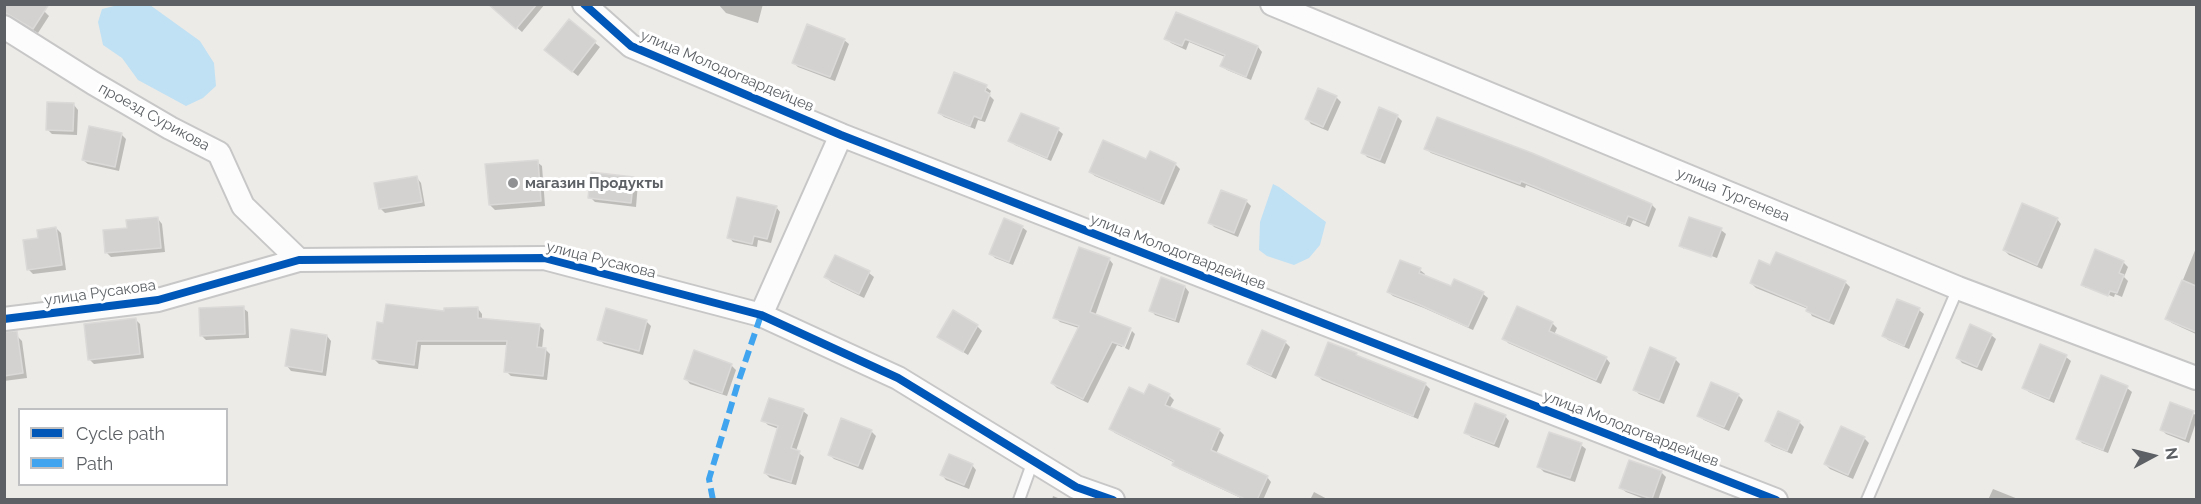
<!DOCTYPE html>
<html>
<head>
<meta charset="utf-8">
<style>
	body { margin:0 }
	#map { position:relative; width:2201px; height:504px; overflow:hidden; background:#edebe8; font-family:Raleway,sans-serif }
	canvas { display:block }
	.frame { position:absolute; inset:0; border:6px solid #5d6165; pointer-events:none }
	.legend { position:absolute; left:18px; top:408px; width:210px; height:78px; box-sizing:border-box; background:#fff; border:2px solid #bec0c1; margin:0; padding:8px 10px; list-style:none; font-size:18px; color:#5d6165 }
	.legend li { display:flex; align-items:center; gap:12px; height:30px }
	.legend b { width:30px; border:2px solid #bec0c1 }
	.north { position:absolute; left:2123px; top:426px; width:60px; height:60px; -webkit-text-stroke:4px #fff; paint-order:stroke; rotate:83deg; font-size:16px; font-weight:700; line-height:24px; text-align:center; color:#5d6165 }
	.north::after { content:''; display:block; margin:auto; width:21px; height:27px; background:#5d6165; clip-path:polygon(50% 0,100% 100%,50% 72%,0 100%) }
</style>
</head>
<body>
<div id="map">
<canvas width="2201" height="504"></canvas>
<div class="frame"></div>
<ul class="legend">
<li><b style="height:8px;background:#0057b8"></b>Cycle path</li>
<li><b style="height:8px;background:#40a5ee"></b>Path</li>
</ul>
<div class="north">N</div>
</div>
<script>
const ctx = document.querySelector('canvas').getContext('2d');
ctx.lineJoin = 'round';
function fill(path, color) {
  ctx.fillStyle = color;
  ctx.fill(path, 'evenodd');
}
function toPath(rows) {
  const path = new Path2D();
  for (const r of rows) {
    path.moveTo(r[0], r[1]);
    for (let i = 2; i < r.length; i += 2) path.lineTo(r[i], r[i + 1]);
  }
  return path;
}
function strokePath(path, color, width, dash) {
  ctx.strokeStyle = color;
  ctx.lineWidth = width;
  ctx.lineCap = dash ? 'butt' : 'round';
  ctx.setLineDash(dash || []);
  ctx.stroke(path);
}
function label(font, color, halo, rows, align = 'center') {
  ctx.font = font + ' Raleway,sans-serif';
  ctx.lineWidth = 6;
  ctx.setLineDash([]);
  ctx.textBaseline = 'middle';
  ctx.strokeStyle = halo;
  ctx.fillStyle = color;
  for (const [text, x, y, turn = 0] of rows) {
    ctx.save();
    ctx.translate(x, y);
    ctx.rotate((+turn || 0) * Math.PI / 180);
    ctx.textAlign = isNaN(turn) ? turn : align;
    if (halo) ctx.strokeText(text, 0, 0);
    ctx.fillText(text, 0, 0);
    ctx.restore();
  }
}
const water = toPath([
	[122,4,150,5,200,41,214,63,216,86,203,98,186,106,138,80,122,58,103,45,98,22,102,9],
	[1273,184,1279,187,1326,222,1320,245,1309,258,1294,265,1267,256,1259,250,1260,222]
]);
const shadow = toPath([
	[4,4,44,11,49,16,38,33,4,13],
	[499,4,545,4,522,32,500,13],
	[718,4,763,4,758,23,726,13],
	[1176,14,1258,47,1262,52,1251,80,1227,70,1222,66,1225,57,1189,42,1186,50,1171,43,1166,38],
	[569,22,600,47,578,76,551,55],
	[844,40,849,44,835,81,798,67,793,62],
	[986,87,991,91,989,95,994,100,985,122,978,120,975,129,944,117,939,113],
	[1336,97,1341,102,1328,131,1311,124,1307,119],
	[74,105,78,110,77,135,52,134,47,129],
	[1022,115,1058,130,1063,134,1051,161,1015,145,1010,141],
	[1397,116,1402,121,1385,164,1367,157,1363,152],
	[121,134,126,139,119,171,88,164,83,160],
	[1426,149,1652,205,1656,209,1649,227,1633,220,1630,227,1526,185,1525,188,1431,153],
	[1147,161,1175,164,1180,169,1164,205,1095,176,1090,172],
	[537,162,542,166,545,206,495,210,490,205],
	[417,178,421,183,425,206,385,213,380,208],
	[634,179,638,183,636,207,595,202,590,197],
	[1222,192,1247,202,1251,206,1238,237,1214,227,1210,222],
	[776,207,780,212,771,243,758,240,757,247,733,242,729,237],
	[158,219,162,224,165,252,111,257,106,252],
	[2057,219,2061,224,2042,269,2009,255,2004,250],
	[1022,227,1027,231,1013,265,995,258,991,254],
	[56,228,61,233,66,270,33,274,29,270],
	[1721,230,1726,234,1717,258,1684,246,1684,249,1681,245],
	[2196,248,2196,334,2172,323,2167,319],
	[1777,254,1846,283,1850,287,1834,325,1812,316,1808,309,1756,288,1751,283,1771,267],
	[1109,259,1113,264,1095,316,1130,330,1122,347,1117,345,1088,403,1057,388,1052,383,1079,328,1060,322,1055,317],
	[2123,262,2128,267,2124,277,2128,281,2122,297,2115,294,2114,297,2086,286,2086,288,2082,285],
	[1420,270,1425,274,1424,276,1452,288,1483,294,1488,298,1473,330,1424,308,1393,296,1388,292],
	[869,273,874,277,864,298,831,282,826,277],
	[1185,287,1189,292,1179,323,1155,315,1151,310],
	[1898,301,1919,310,1924,314,1909,349,1888,340,1884,336],
	[243,308,248,312,249,338,206,340,201,335],
	[478,309,482,314,482,320,539,325,544,330,542,349,545,349,550,354,547,380,511,376,506,371,509,345,421,345,418,369,379,364,374,359,384,324],
	[136,320,140,324,144,358,94,364,89,359],
	[646,321,651,326,643,355,604,344,599,339],
	[1552,323,1557,328,1554,335,1606,358,1610,363,1601,384,1508,343,1504,338],
	[977,326,982,331,968,355,939,337],
	[1132,331,1135,334,1129,350,1125,348],
	[1263,332,1286,343,1290,347,1276,379,1253,368,1248,364],
	[1991,335,1996,339,1982,371,1962,363,1958,358],
	[17,336,22,341,27,378,4,381,4,338],
	[327,336,331,341,326,376,291,371,287,366],
	[1329,344,1356,354,1361,359,1425,384,1430,389,1418,419,1322,380,1317,375],
	[2066,357,2071,361,2054,403,2029,392,2024,388],
	[1675,359,1680,364,1664,404,1639,394,1634,389],
	[731,365,736,370,727,396,690,384,686,379],
	[2127,388,2132,392,2108,453,2082,443,2078,438],
	[1169,395,1174,400,1169,409,1219,430,1224,435,1216,454,1267,477,1271,482,1263,500,1245,500,1179,469,1174,465,1175,463,1115,433,1110,429,1145,396],
	[1738,395,1743,400,1729,431,1704,420,1699,416],
	[770,400,803,411,808,415,796,451,804,457,796,485,770,478,765,473,779,429,768,425,763,420],
	[2171,404,2196,415,2196,422,2189,443,2166,434,2162,430],
	[1505,416,1509,421,1499,448,1471,437,1466,432],
	[1799,422,1804,427,1792,454,1772,446,1767,441],
	[871,431,876,436,863,470,834,459,829,454],
	[1864,438,1869,443,1853,479,1830,469,1825,464],
	[1581,445,1586,449,1575,482,1544,472,1539,467],
	[972,465,976,470,969,489,946,480,942,475],
	[1661,472,1666,477,1658,500,1647,500,1626,492,1621,488],
	[1993,489,2018,499,2018,500,1988,500],
	[1314,492,1329,500,1310,500],
	[1053,496,1063,500,1052,500]
]);
const building = toPath([
	[4,4,49,4,33,29,4,12,4,4],
	[488,4,537,4,516,29,488,4],
	[1176,12,1258,46,1246,77,1220,66,1225,55,1185,39,1182,46,1164,39,1176,12],
	[569,19,596,41,572,72,544,50,569,19],
	[807,24,845,39,830,77,792,63,807,24],
	[954,72,987,85,985,91,990,94,981,119,974,116,970,126,938,113,954,72],
	[1318,88,1337,96,1323,127,1305,119,1318,88],
	[47,102,74,103,73,131,46,130,47,102],
	[1379,107,1398,115,1380,160,1361,153,1379,107],
	[1021,113,1059,128,1047,158,1008,141,1021,113],
	[1437,117,1532,153,1652,204,1645,223,1628,216,1625,224,1521,181,1520,184,1424,149,1437,117],
	[89,126,122,133,115,167,82,160,89,126],
	[1103,140,1146,159,1150,151,1176,163,1160,202,1089,172,1103,140],
	[538,160,541,201,489,205,485,164,538,160],
	[591,172,634,177,631,203,588,198,591,172],
	[417,176,422,202,379,209,374,183,417,176],
	[1221,190,1247,200,1234,233,1208,223,1221,190],
	[737,197,777,206,767,239,754,236,752,244,727,238,737,197],
	[2022,203,2058,218,2037,265,2003,250,2022,203],
	[158,217,161,248,105,253,103,230,127,228,126,220,158,217],
	[1689,217,1722,228,1711,257,1679,246,1689,217],
	[1004,218,1023,226,1009,262,989,254,1004,218],
	[56,227,62,265,27,270,23,240,38,238,37,230,56,227],
	[1079,247,1110,258,1090,312,1131,328,1124,346,1112,342,1083,399,1051,383,1079,326,1053,318,1079,247],
	[2095,249,2124,261,2119,273,2124,275,2117,293,2110,291,2108,296,2081,285,2095,249],
	[1776,252,1846,281,1829,321,1806,311,1807,307,1750,283,1759,260,1770,265,1776,252],
	[835,255,870,271,859,294,824,277,835,255],
	[1400,260,1421,268,1419,273,1451,286,1454,279,1484,292,1468,327,1418,304,1387,292,1400,260],
	[1161,277,1185,286,1175,320,1149,311,1161,277],
	[2182,280,2196,286,2196,332,2165,319,2182,280],
	[1897,299,1920,308,1904,346,1882,336,1897,299],
	[386,304,444,311,444,308,478,307,478,318,540,324,537,347,546,348,543,376,504,372,507,341,417,341,414,365,372,359,377,322,383,323,386,304],
	[244,306,245,334,200,336,199,308,244,306],
	[1517,306,1553,322,1549,331,1607,357,1596,380,1502,339,1517,306],
	[606,308,647,320,639,351,597,340,606,308],
	[953,310,978,325,963,352,937,337,953,310],
	[136,318,140,354,88,360,84,324,136,318],
	[1970,324,1992,334,1977,367,1956,358,1970,324],
	[291,329,327,335,322,372,285,366,291,329],
	[1262,330,1286,341,1271,375,1247,364,1262,330],
	[17,331,23,373,4,376,4,332,17,331],
	[1328,342,1357,353,1356,355,1426,383,1413,416,1315,375,1328,342],
	[2040,344,2067,355,2049,399,2022,388,2040,344],
	[1650,347,1676,358,1659,400,1633,390,1650,347],
	[694,350,732,364,722,393,684,379,694,350],
	[2101,375,2128,386,2103,450,2076,439,2101,375],
	[1711,382,1739,394,1724,427,1697,416,1711,382],
	[1149,384,1170,394,1165,405,1220,429,1211,450,1268,476,1257,500,1247,500,1172,465,1174,461,1109,429,1129,387,1144,394,1149,384],
	[769,398,804,409,791,448,800,451,791,482,764,473,778,426,761,421,769,398],
	[2170,402,2194,411,2185,439,2160,430,2170,402],
	[1475,403,1506,415,1494,444,1464,433,1475,403],
	[1778,411,1800,421,1787,451,1765,441,1778,411],
	[841,418,872,430,858,466,828,455,841,418],
	[1841,426,1865,437,1848,475,1824,464,1841,426],
	[1549,432,1582,443,1570,478,1537,467,1549,432],
	[949,454,973,464,964,485,940,475,949,454],
	[1629,460,1662,471,1652,499,1619,488,1629,460]
]);
const lane = toPath([
	[1019,500,1033,461],
	[1867,500,1958,288]
]);
const street = toPath([
	[584,4,631,46,841,135,1776,500],
	[1272,4,1958,288,2196,378],
	[4,27,93,83,170,128,219,153,243,206,299,260],
	[761,315,841,135],
	[4,319,158,300,299,260,544,258,761,315,898,378,1076,487,1113,500]
]);
const quiet = toPath([
	[713,500,709,479,738,383,761,315]
]);
const cycleway = toPath([
	[584,4,631,46,841,135,1776,500],
	[4,319,158,300,299,260,544,258,761,315,898,378,1076,487,1113,500]
]);
const markers = [
	[513,183,6,"#8f9193"]
];
const streetNames = [
	["улица Молодогвардейцев",727,71,23],
	["проезд Сурикова",154,117,29],
	["улица Тургенева",1733,195,22],
	["улица Молодогвардейцев",1178,252,21],
	["улица Русакова",601,260,14],
	["улица Русакова",100,293,-8],
	["улица Молодогвардейцев",1631,429,21]
];
const poiNames = [
	["магазин Продукты",525,183]
];
fill(water, '#c0e1f3');
fill(shadow, '#0003');
fill(building, '#d3d2d1');
strokePath(building, '#dcdad8', 1.5);
strokePath(lane, '#c7c7c7', 14);
strokePath(street, '#c7c7c7', 26);
strokePath(lane, '#fcfcfc', 10);
strokePath(street, '#fcfcfc', 22);
strokePath(quiet, '#40a5ee', 6, [12, 6]);
strokePath(cycleway, '#0057b8', 8);
for (const [x, y, r, color] of markers) {
  const dot = new Path2D();
  dot.arc(x, y, r, 0, 2 * Math.PI);
  ctx.fillStyle = color;
  ctx.fill(dot);
  strokePath(dot, '#fff', 2);
}
label('15px', '#5d6165', '#fff', streetNames);
label('bold 15px', '#5d6165', '#fff', poiNames, 'left');
</script>
</body>
</html>
